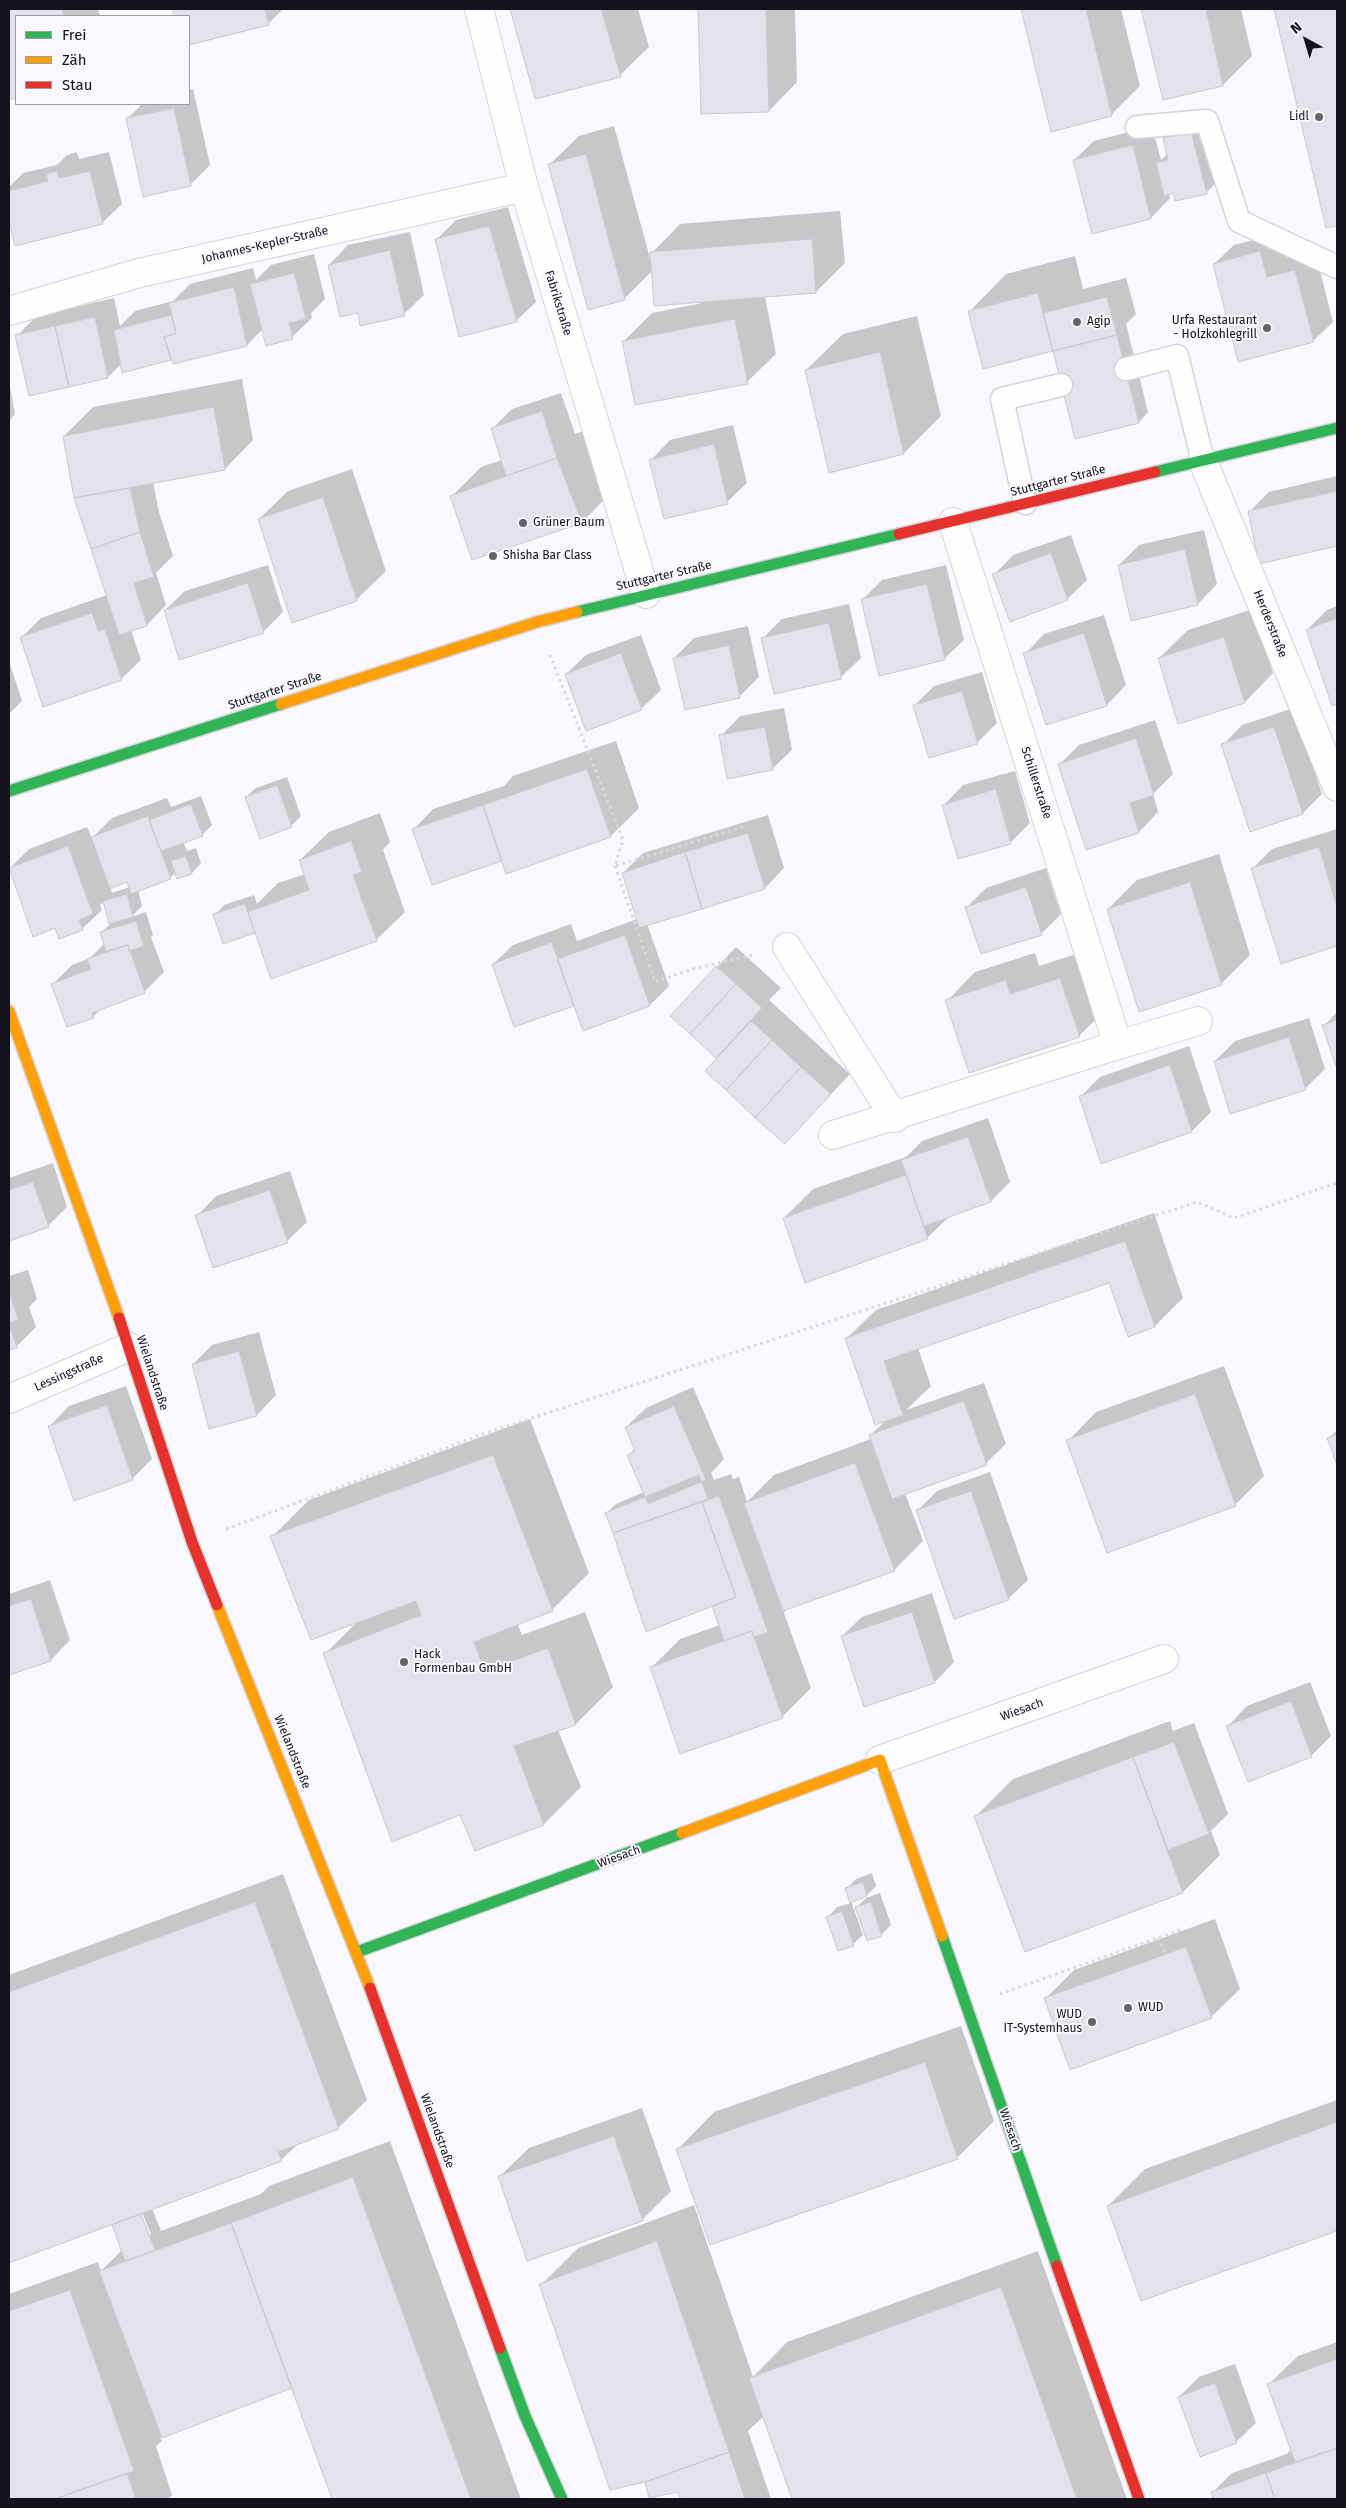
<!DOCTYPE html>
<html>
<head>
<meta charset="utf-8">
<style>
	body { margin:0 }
	#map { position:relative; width:1346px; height:2508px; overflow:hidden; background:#f9f8fc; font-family:"Fira Sans",sans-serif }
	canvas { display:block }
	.frame { position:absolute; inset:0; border:10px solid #13121d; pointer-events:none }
	.legend { position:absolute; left:15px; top:15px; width:175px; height:90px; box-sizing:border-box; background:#f8f7fd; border:1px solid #9c9ba3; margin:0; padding:6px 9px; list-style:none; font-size:15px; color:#13121d }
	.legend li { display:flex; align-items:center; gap:10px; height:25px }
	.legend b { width:25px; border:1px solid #9c9ba3 }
	.north { position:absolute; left:1281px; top:15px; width:50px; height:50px; -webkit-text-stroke:4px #f8f7fd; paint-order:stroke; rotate:321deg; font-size:14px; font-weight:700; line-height:20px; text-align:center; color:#13121d }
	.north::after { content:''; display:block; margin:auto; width:18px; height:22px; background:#13121d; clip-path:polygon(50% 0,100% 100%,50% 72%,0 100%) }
</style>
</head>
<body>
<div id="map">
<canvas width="1346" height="2508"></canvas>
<div class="frame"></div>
<ul class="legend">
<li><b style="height:6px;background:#30b455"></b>Frei</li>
<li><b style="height:6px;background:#ff9f0a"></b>Zäh</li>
<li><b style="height:6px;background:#e5322d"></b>Stau</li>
</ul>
<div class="north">N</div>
</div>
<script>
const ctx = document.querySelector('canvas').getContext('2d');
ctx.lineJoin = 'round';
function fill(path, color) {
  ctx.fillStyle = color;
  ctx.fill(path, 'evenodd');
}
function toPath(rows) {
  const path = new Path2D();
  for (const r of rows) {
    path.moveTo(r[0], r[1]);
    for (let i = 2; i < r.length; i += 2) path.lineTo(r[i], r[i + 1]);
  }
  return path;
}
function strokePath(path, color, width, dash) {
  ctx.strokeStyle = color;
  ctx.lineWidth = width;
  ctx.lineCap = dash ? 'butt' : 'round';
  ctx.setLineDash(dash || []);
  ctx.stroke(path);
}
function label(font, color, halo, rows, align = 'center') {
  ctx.font = font + ' "Fira Sans",sans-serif';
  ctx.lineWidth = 4;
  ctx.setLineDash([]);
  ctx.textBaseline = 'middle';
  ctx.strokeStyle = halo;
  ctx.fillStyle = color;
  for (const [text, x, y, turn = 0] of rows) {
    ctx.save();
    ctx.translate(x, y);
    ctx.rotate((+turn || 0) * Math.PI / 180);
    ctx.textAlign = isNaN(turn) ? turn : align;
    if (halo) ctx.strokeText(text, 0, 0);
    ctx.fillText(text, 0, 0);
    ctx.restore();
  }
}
const shadow = toPath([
	[9,9,98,9,100,16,16,16,16,97,9,99],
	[173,9,283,9,268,24,189,43,189,16,175,16],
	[512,9,638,9,649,47,620,75,536,97],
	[699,9,795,9,797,82,769,111,702,113],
	[1022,9,1121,9,1140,86,1111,115,1052,130],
	[1143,9,1241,9,1252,56,1223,85,1164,99],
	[1276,9,1337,9,1337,224,1327,227],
	[193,89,210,165,190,185,127,119,142,104,189,104,189,90],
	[1211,112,1226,173,1206,193,1169,193,1170,198,1151,218,1074,160,1094,141,1152,126,1161,160,1168,153,1164,138,1184,119],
	[614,126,651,262,652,253,680,224,840,211,845,263,816,292,765,296,776,354,747,382,624,341,652,313,702,303,653,270,624,299,550,164,579,136],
	[77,152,79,159,109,152,122,204,102,223,16,245,9,216,9,187,23,173,57,165,67,155],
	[508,207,536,302,516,321,436,240,456,220],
	[410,232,424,295,404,314,359,312,329,265,348,245],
	[1280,233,1286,258,1315,251,1333,322,1313,341,1214,264,1234,245],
	[314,254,325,299,311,313,312,318,292,337,263,329,247,345,174,363,172,358,123,372,122,363,108,377,17,336,36,316,114,298,120,326,135,311,173,301,190,284,253,268,256,280,271,265],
	[1075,256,1083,289,1126,278,1136,314,1126,324,1148,412,1139,422,1076,438,1054,349,970,311,1006,274],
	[917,316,941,416,904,453,806,370,843,334],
	[242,379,253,440,225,469,153,482,159,512,173,556,156,573,166,605,147,625,131,630,141,660,121,679,21,638,41,618,107,595,76,498,64,436,93,407],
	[9,381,15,414,9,421],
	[561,393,575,434,586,430,610,494,582,522,472,559,452,496,481,467,502,460,492,429,512,409],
	[733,425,747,483,727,502,651,460,670,440],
	[352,469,386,571,357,599,293,621,259,519,288,491],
	[1337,476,1337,544,1260,562,1249,512,1269,492],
	[1204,530,1217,584,1198,604,1119,565,1139,545],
	[1071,535,1087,580,1067,599,994,575,1013,555],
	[268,565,283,612,263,632,165,610,185,591],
	[946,565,964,640,944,659,862,600,882,580],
	[849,604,861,658,841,677,762,639,782,619],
	[1337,606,1337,702,1332,704,1307,630,1327,610],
	[1253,609,1273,673,1245,702,1159,658,1188,630],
	[1104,615,1126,685,1107,705,1047,723,1025,654,1044,634],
	[748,626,759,677,740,696,674,658,694,638],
	[641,635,661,690,641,709,566,674,586,655],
	[9,661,22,701,9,714],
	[982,672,997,723,977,743,915,705,934,686],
	[784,708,792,750,772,769,721,736,740,716],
	[1294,708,1322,794,1303,813,1223,745,1242,725],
	[1155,720,1173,774,1153,794,1158,812,1139,832,1087,848,1060,764,1079,745],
	[616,741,639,808,611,836,502,860,414,829,433,809,504,786,513,776],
	[1015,771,1030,823,1010,843,944,805,963,785],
	[287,777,301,816,291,826,246,797,256,788],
	[201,796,212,825,202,835,183,842,187,851,196,848,201,863,192,873,178,878,176,872,170,878,138,890,142,906,131,917,146,912,153,935,151,937,164,972,144,992,103,1007,93,1017,53,984,72,965,90,958,105,943,101,933,113,921,104,902,100,905,102,910,82,929,56,927,10,868,29,849,87,827,92,838,112,818,167,798,171,807],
	[128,880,130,887,112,893,110,887],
	[380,813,390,842,383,850,405,912,376,940,254,932,215,915,224,905,254,895,257,904,278,883,305,874,300,860,329,832],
	[768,815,784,868,765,888,647,924,669,986,650,1005,584,1029,574,1004,493,964,513,945,571,924,577,941,637,919,623,873,643,853],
	[1337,829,1337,945,1282,962,1253,868,1272,849],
	[1219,854,1250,955,1221,984,1108,909,1137,880],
	[1046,868,1061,914,1041,934,967,907,986,888],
	[736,947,781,988,769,1000,850,1074,804,1123,718,1058,671,1016],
	[1089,950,1108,1007,1079,1036,947,1001,975,972,1035,953,1039,966],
	[1337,1012,1337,1065,1324,1026],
	[1309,1018,1325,1069,1305,1089,1215,1061,1235,1041],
	[1189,1046,1211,1112,1192,1131,1080,1097,1100,1077],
	[988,1118,1010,1182,991,1201,950,1216,927,1238,784,1218,813,1189,906,1157,922,1141],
	[53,1163,67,1207,48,1226,9,1238,9,1178],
	[290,1171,307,1222,287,1241,197,1216,216,1196],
	[1154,1213,1183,1298,1155,1326,1110,1281,918,1348,931,1386,906,1410,984,1383,1006,1444,986,1463,905,1493,923,1541,894,1570,786,1609,784,1613,811,1688,782,1717,651,1668,680,1639,720,1625,713,1605,614,1534,617,1531,606,1513,616,1504,644,1492,629,1455,635,1448,626,1427,646,1408,693,1387,724,1459,711,1473,714,1480,731,1474,733,1479,739,1477,747,1502,774,1475,871,1439,870,1436,886,1420,847,1338,876,1310],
	[28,1270,37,1299,29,1307,36,1327,16,1347,9,1349,9,1276],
	[259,1332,276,1395,257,1415,210,1427,193,1364,212,1345],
	[1224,1366,1264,1476,1235,1505,1068,1441,1096,1412],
	[126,1386,152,1459,132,1479,50,1426,69,1406],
	[530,1419,589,1573,552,1610,517,1623,522,1635,585,1612,613,1687,576,1724,558,1730,581,1787,544,1824,476,1850,461,1813,325,1654,357,1622,272,1537,309,1500],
	[1337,1430,1337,1462,1328,1439],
	[990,1472,1028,1580,1008,1599,918,1510,937,1491],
	[50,1580,70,1640,51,1660,9,1674,9,1594],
	[932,1593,954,1662,935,1682,865,1705,842,1636,862,1617],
	[1310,1682,1331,1736,1311,1756,1228,1726,1247,1706],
	[1170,1721,1173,1731,1194,1723,1228,1814,1211,1831,1220,1855,1183,1892,1025,1950,976,1816,1013,1779],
	[872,1873,876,1886,867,1895,851,1901,863,1935,853,1944,828,1917,837,1907,851,1903,846,1889,856,1879],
	[283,1874,367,2100,338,2128,299,2143,281,2160,152,2208,161,2231,261,2194,269,2186,390,2141,521,2499,334,2499,292,2386,160,2437,162,2441,156,2446,172,2495,168,2499,9,2499,9,2294,98,2262,101,2271,122,2250,113,2225,117,2221,9,2261,9,1975],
	[140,2207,151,2235,148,2235,138,2208],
	[880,1893,891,1925,881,1935,856,1908,866,1898],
	[1215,1919,1240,1989,1211,2017,1045,1999,1074,1970],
	[961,2026,994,2121,957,2158,678,2149,714,2112],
	[1337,2100,1337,2230,1142,2300,1108,2206,1145,2169],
	[642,2108,671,2191,642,2220,500,2176,529,2148],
	[694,2205,753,2377,787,2342,1038,2251,1127,2499,794,2499,764,2416,748,2431,771,2499,681,2499,679,2491,646,2480,541,2285,578,2248],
	[1337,2342,1337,2499,1215,2499,1212,2493,1232,2473,1287,2454,1291,2449,1269,2384,1298,2356],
	[1235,2364,1256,2423,1236,2442,1179,2397,1199,2377]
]);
const building = toPath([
	[9,9,62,9,64,16,16,16,16,98,9,100,9,9],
	[172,9,265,9,269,25,189,45,189,16,174,16,172,9],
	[510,9,601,9,621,77,535,99,510,9],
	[698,9,766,9,769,112,701,114,698,9],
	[1021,9,1086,9,1112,116,1051,132,1021,9],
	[1141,9,1206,9,1223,86,1163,100,1141,9],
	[1274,9,1337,9,1337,226,1326,228,1274,9],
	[174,108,191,186,143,197,126,118,174,108],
	[1191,131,1207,194,1175,201,1173,193,1164,196,1156,163,1168,160,1163,138,1191,131],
	[1133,145,1151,219,1092,234,1073,160,1133,145],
	[586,154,625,300,588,310,548,164,586,154],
	[57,171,59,178,90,171,103,224,15,246,9,221,9,191,48,181,46,174,57,171],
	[489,226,517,322,459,337,435,239,489,226],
	[812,239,816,293,654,306,650,252,812,239],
	[390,250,405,316,360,326,358,313,340,317,328,265,390,250],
	[1260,251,1267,277,1295,270,1314,342,1238,362,1213,264,1260,251],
	[294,273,306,319,289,323,293,339,266,346,250,284,294,273],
	[234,287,247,346,173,364,164,337,176,333,169,303,234,287],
	[1038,293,1053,351,983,369,968,311,1038,293],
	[1107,297,1117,335,1053,351,1043,313,1107,297],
	[171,315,176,333,164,337,171,360,122,373,114,330,171,315],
	[95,317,108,378,69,387,55,326,95,317],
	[735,319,748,384,635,405,622,341,735,319],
	[55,326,69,387,29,396,15,335,55,326],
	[1117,335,1139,423,1075,439,1053,351,1117,335],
	[880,352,904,454,829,473,805,370,880,352],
	[214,407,225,470,74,498,63,436,214,407],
	[542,411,557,458,506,476,491,428,542,411],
	[714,444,728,504,664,519,649,460,714,444],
	[557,458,582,523,472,560,450,496,557,458],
	[130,488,140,532,91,549,74,498,130,488],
	[1337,491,1337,546,1259,564,1248,511,1337,491],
	[323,497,357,601,292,623,258,519,323,497],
	[140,532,154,577,134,583,147,626,119,635,91,549,140,532],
	[1185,549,1198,605,1131,621,1118,565,1185,549],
	[1051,553,1068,600,1010,622,992,574,1051,553],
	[248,583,264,633,179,660,164,610,248,583],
	[927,584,945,660,879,676,861,599,927,584],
	[92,613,98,631,105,629,122,680,43,707,20,637,92,613],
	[1337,618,1337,704,1332,706,1306,630,1337,618],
	[829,623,842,679,774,694,761,638,829,623],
	[1084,633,1107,706,1046,725,1023,653,1084,633],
	[1224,637,1245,703,1178,724,1158,658,1224,637],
	[729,645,740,698,685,710,673,658,729,645],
	[621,653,642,710,586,731,565,674,621,653],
	[962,691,978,744,929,758,913,705,962,691],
	[765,727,773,770,727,779,719,735,765,727],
	[1274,727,1303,814,1250,832,1221,744,1274,727],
	[1136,738,1154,795,1130,803,1139,833,1086,850,1058,764,1136,738],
	[587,769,611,837,506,874,483,805,587,769],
	[277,785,292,827,260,839,245,797,277,785],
	[996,789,1011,844,958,859,942,805,996,789],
	[191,804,203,836,161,851,149,820,191,804],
	[483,805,502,861,432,885,412,829,483,805],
	[148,816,171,879,131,894,127,882,110,889,91,837,148,816],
	[748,833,765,889,702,909,685,852,748,833],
	[351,841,362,872,353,875,377,941,271,979,248,912,309,890,299,860,351,841],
	[68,846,93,914,79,920,83,930,59,939,55,928,33,937,9,868,68,846],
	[1319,847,1337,907,1337,946,1281,964,1251,868,1319,847],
	[685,852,702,909,639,928,622,873,685,852],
	[186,856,192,874,177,879,171,861,186,856],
	[1190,882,1222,985,1139,1012,1107,909,1190,882],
	[1026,887,1042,935,981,954,965,907,1026,887],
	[127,894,133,917,109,924,103,901,127,894],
	[245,904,255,933,223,944,213,914,245,904],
	[136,921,144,946,129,951,128,945,106,951,100,932,136,921],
	[625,935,650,1006,583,1031,557,959,625,935],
	[552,942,574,1006,514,1027,492,964,552,942],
	[128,945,145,993,92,1013,94,1018,67,1027,51,984,91,969,87,959,128,945],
	[716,966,736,984,690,1034,670,1016,716,966],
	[1060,978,1080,1037,969,1073,945,1000,1006,980,1010,994,1060,978],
	[736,984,762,1008,716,1058,690,1034,736,984],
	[1337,1020,1337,1069,1322,1025,1337,1020],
	[751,1021,772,1040,726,1090,705,1071,751,1021],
	[1289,1037,1306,1090,1230,1114,1214,1061,1289,1037],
	[772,1040,801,1067,755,1118,726,1090,772,1040],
	[1170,1065,1192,1132,1101,1164,1079,1096,1170,1065],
	[801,1067,831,1094,785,1144,755,1118,801,1067],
	[968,1137,991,1202,924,1226,901,1160,968,1137],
	[906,1175,928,1239,805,1283,783,1218,906,1175],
	[33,1182,49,1227,9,1241,9,1190,33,1182],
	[270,1190,288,1243,213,1268,195,1215,270,1190],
	[1125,1241,1155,1327,1128,1337,1109,1283,884,1361,903,1415,875,1425,845,1338,1125,1241],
	[9,1291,18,1319,9,1323,9,1291],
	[9,1324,17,1348,9,1350,9,1324],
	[239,1351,257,1416,209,1429,192,1364,239,1351],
	[1195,1394,1236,1506,1107,1553,1066,1440,1195,1394],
	[964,1401,987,1465,892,1499,869,1435,964,1401],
	[107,1405,133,1480,74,1501,48,1426,107,1405],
	[674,1406,706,1480,648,1504,627,1455,635,1451,625,1427,674,1406],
	[1337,1434,1337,1465,1327,1438,1337,1434],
	[493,1455,553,1611,474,1642,485,1671,548,1648,576,1725,514,1746,544,1825,475,1851,460,1815,392,1842,323,1653,421,1615,416,1601,311,1640,270,1536,493,1455],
	[855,1463,895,1571,783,1611,744,1503,855,1463],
	[699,1475,708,1499,613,1533,605,1513,699,1475],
	[971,1491,1009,1600,954,1619,916,1510,971,1491],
	[719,1496,768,1632,754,1637,752,1631,724,1641,712,1606,736,1597,702,1502,719,1496],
	[702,1502,736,1597,646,1632,613,1533,702,1502],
	[31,1599,51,1661,9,1675,9,1606,31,1599],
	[912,1612,935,1683,864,1707,841,1636,912,1612],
	[752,1631,783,1718,680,1754,650,1667,752,1631],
	[1291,1701,1312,1757,1248,1782,1226,1726,1291,1701],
	[1174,1742,1209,1834,1168,1850,1133,1757,1174,1742],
	[1133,1757,1183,1893,1025,1952,974,1816,1133,1757],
	[863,1882,867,1896,850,1903,845,1888,863,1882],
	[255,1902,339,2129,278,2152,282,2161,9,2263,9,1992,255,1902],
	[871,1902,882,1936,867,1941,855,1907,871,1902],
	[842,1911,854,1946,838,1951,826,1917,842,1911],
	[1186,1947,1212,2018,1070,2070,1044,1998,1186,1947],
	[925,2062,958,2159,710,2245,676,2149,925,2062],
	[1337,2122,1337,2231,1141,2301,1107,2206,1337,2122],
	[614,2136,643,2221,527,2261,498,2176,614,2136],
	[353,2177,471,2499,332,2499,231,2223,353,2177],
	[141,2214,155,2250,125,2261,112,2225,141,2214],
	[231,2223,292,2388,162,2438,99,2271,231,2223],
	[657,2241,729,2452,645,2482,610,2490,539,2284,657,2241],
	[1001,2287,1077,2499,792,2499,749,2378,1001,2287],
	[70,2290,134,2471,55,2499,9,2499,9,2311,70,2290],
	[1337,2359,1337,2448,1295,2462,1267,2384,1337,2359],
	[1215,2383,1237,2443,1200,2457,1178,2397,1215,2383],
	[1337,2448,1337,2499,1275,2499,1266,2473,1337,2448],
	[729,2452,745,2499,680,2499,678,2492,649,2498,645,2482,729,2452],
	[127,2473,136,2499,55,2499,127,2473],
	[1266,2473,1275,2499,1213,2499,1211,2492,1266,2473]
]);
const path = toPath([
	[550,655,623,840,615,866,743,827],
	[615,866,655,982,693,969,753,955],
	[226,1529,486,1433,1197,1202,1234,1218,1337,1183],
	[1158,1938,1165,1954],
	[1000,1994,1180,1930]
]);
const lane = toPath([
	[1137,127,1207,121,1239,221,1337,267],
	[1126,369,1177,356,1203,461],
	[1025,503,1002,399,1061,385]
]);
const street = toPath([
	[479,9,524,187,646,594],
	[9,311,139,273,524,187],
	[1203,461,1337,787],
	[787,947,895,1118],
	[1118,1045,1198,1021],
	[833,1135,1118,1045,953,522],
	[9,1399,129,1347],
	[880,1760,1164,1659]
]);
const fast = toPath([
	[1155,472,1337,428],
	[577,612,899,534],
	[9,791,281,704],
	[942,1936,1057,2266],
	[357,1952,682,1833],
	[500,2348,525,2416,562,2499]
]);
const slow = toPath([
	[281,704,537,622,577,612],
	[9,1011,119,1318],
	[217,1605,370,1988],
	[682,1833,880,1760,942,1936]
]);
const jam = toPath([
	[899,534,1155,472],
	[119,1318,192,1542,217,1605],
	[370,1988,500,2348],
	[1057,2266,1139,2499]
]);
const markers = [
	[1319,117,5,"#64626b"],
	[1077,322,5,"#64626b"],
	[1267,328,5,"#64626b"],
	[523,523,5,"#64626b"],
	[493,556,5,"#64626b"],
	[404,1662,5,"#64626b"],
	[1128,2008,5,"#64626b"],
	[1092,2022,5,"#64626b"]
];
const poiNames = [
	["Lidl",1309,117,"right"],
	["Urfa Restaurant",1257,321,"right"],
	["- Holzkohlegrill",1257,335,"right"],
	["Agip",1087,322],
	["Grüner Baum",533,523],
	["Shisha Bar Class",503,556],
	["Hack",414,1655],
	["Formenbau GmbH",414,1669],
	["WUD",1138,2008],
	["WUD",1082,2015,"right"],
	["IT-Systemhaus",1082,2029,"right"]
];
const streetNames = [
	["Johannes-Kepler-Straße",265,245,-13],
	["Fabrikstraße",558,303,73],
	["Stuttgarter Straße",1058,481,-14],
	["Stuttgarter Straße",664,576,-13],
	["Herderstraße",1270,624,68],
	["Stuttgarter Straße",275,691,-18],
	["Schillerstraße",1036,783,72],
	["Lessingstraße",69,1373,-24],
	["Wielandstraße",152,1373,72],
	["Wiesach",1022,1710,-20],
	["Wielandstraße",292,1752,68],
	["Wiesach",619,1857,-20],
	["Wiesach",1010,2130,71],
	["Wielandstraße",437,2131,70]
];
fill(shadow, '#0003');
fill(building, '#e3e2eb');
strokePath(building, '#cac9d1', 1);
strokePath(lane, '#d4d3db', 25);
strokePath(street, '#d4d3db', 30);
strokePath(fast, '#d4d3db', 14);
strokePath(slow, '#d4d3db', 14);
strokePath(jam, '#d4d3db', 14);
strokePath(path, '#d9d9da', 3, [2.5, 4]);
strokePath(lane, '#fefeff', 22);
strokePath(street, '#fefeff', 28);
strokePath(fast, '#30b455', 11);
strokePath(slow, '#ff9f0a', 11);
strokePath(jam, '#e5322d', 11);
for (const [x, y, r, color] of markers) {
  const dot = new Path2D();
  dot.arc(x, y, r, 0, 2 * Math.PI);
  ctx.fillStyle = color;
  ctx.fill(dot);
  strokePath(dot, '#f8f7fd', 2);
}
label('12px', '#13121d', '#f8f7fd', poiNames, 'left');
label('12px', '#13121d', '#f8f7fd', streetNames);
</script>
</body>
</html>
